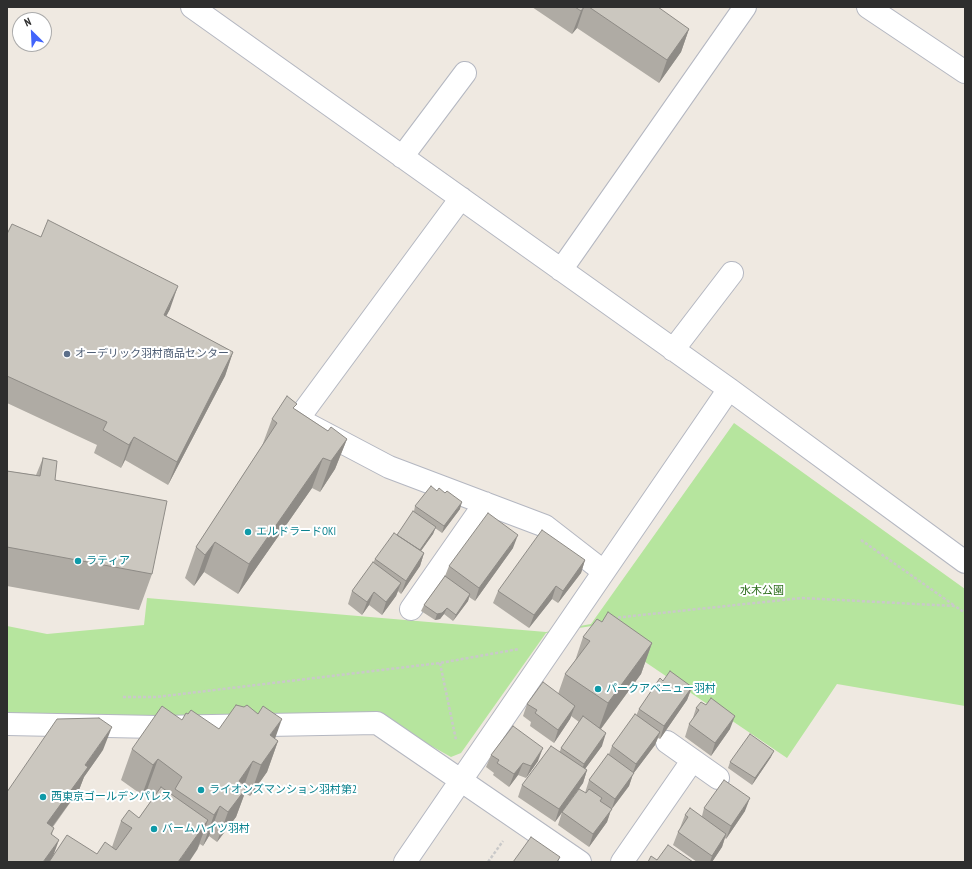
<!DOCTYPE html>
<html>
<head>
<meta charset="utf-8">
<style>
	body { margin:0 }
	#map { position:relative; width:972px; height:869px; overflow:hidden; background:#efe9e1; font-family:"PT Sans Narrow",sans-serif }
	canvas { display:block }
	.frame { position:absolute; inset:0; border:8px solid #2e2e2e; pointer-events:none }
	.north { position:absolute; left:12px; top:12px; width:40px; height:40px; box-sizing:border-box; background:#fff; border:1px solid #ababab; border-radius:50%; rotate:336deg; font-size:11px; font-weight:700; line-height:16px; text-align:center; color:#2e2e2e }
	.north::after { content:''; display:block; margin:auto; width:14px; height:18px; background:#4264fb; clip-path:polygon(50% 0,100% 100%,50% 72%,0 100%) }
</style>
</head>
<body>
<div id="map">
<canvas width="972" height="869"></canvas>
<div class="frame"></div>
<div class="north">N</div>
</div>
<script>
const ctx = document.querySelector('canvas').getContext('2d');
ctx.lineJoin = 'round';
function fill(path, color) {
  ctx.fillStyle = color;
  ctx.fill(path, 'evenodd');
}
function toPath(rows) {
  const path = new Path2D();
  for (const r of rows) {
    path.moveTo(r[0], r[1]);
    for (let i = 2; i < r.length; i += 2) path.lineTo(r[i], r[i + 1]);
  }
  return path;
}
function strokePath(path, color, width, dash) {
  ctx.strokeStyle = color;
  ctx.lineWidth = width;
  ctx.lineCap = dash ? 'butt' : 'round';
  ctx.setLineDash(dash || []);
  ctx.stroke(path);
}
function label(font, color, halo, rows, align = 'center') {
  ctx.font = font + ' "PT Sans Narrow","Noto Sans JP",sans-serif';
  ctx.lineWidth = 4;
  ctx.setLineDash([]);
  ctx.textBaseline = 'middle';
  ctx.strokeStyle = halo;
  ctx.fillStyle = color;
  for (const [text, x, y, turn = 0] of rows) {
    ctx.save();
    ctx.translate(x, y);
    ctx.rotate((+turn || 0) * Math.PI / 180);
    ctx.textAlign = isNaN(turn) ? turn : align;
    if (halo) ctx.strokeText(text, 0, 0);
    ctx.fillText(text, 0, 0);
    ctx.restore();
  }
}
const green = toPath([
	[734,423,965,589,965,706,837,684,787,758,592,626,546,633,461,753,451,757,376,715,7,715,7,626,47,634,144,625,147,598,546,632,591,624]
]);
const path = toPath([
	[861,540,955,606],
	[613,618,802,598,955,606,965,613],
	[440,663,456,740],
	[123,697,156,697,440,663,519,649],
	[488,862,503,841]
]);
const minor = toPath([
	[192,7,729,389,965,562],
	[868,7,965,72],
	[402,157,465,73],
	[461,198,298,419,389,467,545,526,603,571],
	[561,270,745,7],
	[673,350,732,273],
	[411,609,485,503],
	[7,724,157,727,377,723,580,862],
	[667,742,718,778],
	[405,862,729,389],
	[622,862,692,761]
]);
const wall = toPath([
	[532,7,659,7,658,8,689,29,681,52,659,83,577,28,572,34],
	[7,234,41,237,170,309,166,316,233,352,225,376,168,485,125,460,121,468,94,453,97,445,7,403],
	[295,409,328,431,347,439,335,469,320,492,312,488,238,594,204,572,194,586,185,578,196,547,262,446,272,419],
	[43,458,55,480,152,574,139,610,7,586,7,471,36,475],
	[415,506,460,509,442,533,435,528,433,534,421,551,424,553,420,566,401,594,398,591,396,596,382,615,369,605,362,615,348,604,352,591,373,563,375,559,397,535,414,511],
	[513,548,475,601,469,597,468,601,453,621,444,614,440,619,435,620,421,611,424,605,445,576,449,566],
	[585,560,581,573,558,603,552,599,529,628,493,603,498,591],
	[602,622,652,643,641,674,601,729,602,746,585,769,587,770,583,783,555,822,518,797,522,785,560,751,561,748,579,722,571,716,570,719,554,743,530,726,531,722,523,716,527,704,558,694,565,674,575,661,583,637],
	[663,681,692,687,687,700,660,739,658,738,655,745,633,774,629,786,611,810,607,822,589,847,558,825,562,812,585,793,589,780,609,754,612,746,636,716,639,709],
	[696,708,730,729,711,756,685,737,689,724,692,721],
	[182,720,219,729,275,739,278,741,267,772,250,796,245,793,236,817,217,842,209,836,203,846,200,844,197,850,7,862,103,750,84,777,79,790,53,827,52,835,53,856,97,854,112,847,121,821,139,818,155,795,147,790,142,795,121,780,132,749],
	[491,755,538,761,526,778,518,775,509,787,493,775,494,773,486,767],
	[771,757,752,785,728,768,730,762],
	[704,808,745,811,726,839,725,838,722,847,712,862,697,862,673,845,678,832,680,828,685,815,702,816]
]);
const shadedWall = toPath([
	[584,7,577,28,572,34,581,11],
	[689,29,681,52,659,83,667,60],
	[178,286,170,309,155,338,164,315],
	[233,352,225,376,168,485,177,462],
	[134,437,125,460,121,468,129,445],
	[347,439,335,469,320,492,331,461],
	[323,458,312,488,238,594,249,564],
	[462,502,460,509,442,533,444,526],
	[436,527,433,534,415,559,418,553],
	[518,535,513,548,475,601,479,588],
	[215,542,204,572,194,586,205,555],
	[424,553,420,566,401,594,406,581],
	[585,560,581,573,558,603,563,591],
	[401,583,396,596,382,615,386,602],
	[556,586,552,599,529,628,534,615],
	[374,592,369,605,362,615,367,602],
	[470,594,468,601,453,621,456,615],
	[447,608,444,614,440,619,435,620,437,614],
	[652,643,641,674,597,734,608,703],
	[692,687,687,700,660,739,664,726],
	[575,706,570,719,554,743,558,730],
	[735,716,730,729,711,756,715,743],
	[282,719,271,750,259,765,270,735],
	[112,727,103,750,84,777,79,790,38,846,47,823,85,765],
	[660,732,655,745,633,774,629,786,611,810,607,822,589,847,593,834,611,811,615,799,632,775,636,764],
	[606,733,602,746,579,777,584,764],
	[278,741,267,772,250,796,261,765],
	[543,748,538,761,526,778,531,766],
	[774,751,771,757,752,785,755,778],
	[158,759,147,790,142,795,153,765],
	[253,761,242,791,239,781],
	[523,763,518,775,509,787,514,774],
	[587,770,583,783,555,822,559,809],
	[247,787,236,817,217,842,228,812],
	[750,798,745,811,726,839,731,826],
	[220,806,209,836,203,846,214,815],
	[208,820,197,850,189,862,178,862],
	[726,834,722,847,712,862,710,862,712,856],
	[59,840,51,862,43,862]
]);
const building = toPath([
	[575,7,584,7,581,11,575,7],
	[589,7,658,7,689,29,667,60,589,7],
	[48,220,178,286,164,315,233,352,177,462,134,437,129,445,103,430,107,422,7,376,7,377,7,234,12,224,41,237,48,220],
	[287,396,297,404,293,408,328,431,331,427,347,439,331,461,323,458,249,564,215,542,205,555,196,547,277,423,272,419,287,396],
	[43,458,57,461,55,480,167,501,152,574,7,547,7,471,40,476,43,458],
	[431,486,437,491,439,488,445,493,447,491,462,502,444,526,415,506,431,486],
	[413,511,436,527,420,550,397,535,413,511],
	[488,513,518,535,479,588,449,566,488,513],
	[542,530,585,560,563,591,556,586,534,615,498,591,542,530],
	[394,533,424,553,406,581,375,559,394,533],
	[373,562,401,583,386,602,374,592,367,602,352,591,373,562],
	[445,576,470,594,456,615,447,608,442,613,437,614,424,605,445,576],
	[608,612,652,643,608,703,565,674,590,641,583,637,597,619,602,622,608,612],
	[670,671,692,687,664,726,639,709,660,678,663,681,670,671],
	[543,682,575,706,558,730,535,713,537,710,527,704,543,682],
	[711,698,735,716,715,743,689,724,699,710,696,708,701,702,706,705,711,698],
	[236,705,244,707,247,705,258,714,263,706,282,719,270,735,278,741,261,765,253,761,239,781,247,787,228,812,220,806,214,815,175,789,182,777,158,759,153,765,132,749,162,706,182,720,186,713,188,714,191,710,219,729,236,705],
	[635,714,660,732,636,764,612,746,635,714],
	[583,716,606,733,584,764,561,748,583,716],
	[99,718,112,727,85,765,88,767,47,823,54,828,51,834,59,840,43,862,7,862,7,792,57,719,99,718],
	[513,726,543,748,531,766,523,763,514,774,497,763,499,760,491,755,513,726],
	[750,734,774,751,755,778,730,762,750,734],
	[551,746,587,770,559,809,522,785,551,746],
	[608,754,634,773,615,799,589,780,608,754],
	[724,780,750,798,731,826,704,808,724,780],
	[161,787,208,820,178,862,49,862,67,835,97,854,105,842,116,850,132,828,121,821,129,810,139,818,161,787],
	[579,789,586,793,589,789,602,798,600,801,612,809,593,834,562,812,579,789],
	[690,808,726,834,712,856,678,832,688,817,685,815,690,808],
	[531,837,560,857,557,862,513,862,531,837],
	[668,845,693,862,648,862,651,856,657,860,668,845]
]);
const markers = [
	[67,354,4,"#5c6f8a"],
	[248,532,4,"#0f9aa8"],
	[78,561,4,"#0f9aa8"],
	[598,689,4,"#0f9aa8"],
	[201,790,4,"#0f9aa8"],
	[43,797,4,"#0f9aa8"],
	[154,829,4,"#0f9aa8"]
];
const serviceNames = [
	["オーデリック羽村商品センター",75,354]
];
const cultureNames = [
	["エルドラードOKI",256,532],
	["ラティア",86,561],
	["パークアベニュー羽村",606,689],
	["ライオンズマンション羽村第2",209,790],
	["西東京ゴールデンパレス",51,797],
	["バームハイツ羽村",162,829]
];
const parkNames = [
	["水木公園",762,591]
];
fill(green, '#b6e59e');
strokePath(minor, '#b4b7c1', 24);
strokePath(path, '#c9c9c9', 2.5, [3, 2]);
strokePath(minor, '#fff', 22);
fill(wall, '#afaba4');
fill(shadedWall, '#8e8b86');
fill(building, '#cbc7bf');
strokePath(building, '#8e8b86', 1);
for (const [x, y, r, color] of markers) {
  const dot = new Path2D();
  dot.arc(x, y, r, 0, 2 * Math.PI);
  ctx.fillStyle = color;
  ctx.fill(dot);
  strokePath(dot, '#fff', 1.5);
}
label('11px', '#4e5e75', '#fff', serviceNames, 'left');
label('11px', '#0d838f', '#fff', cultureNames, 'left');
label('11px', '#2c6e1b', '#fff', parkNames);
</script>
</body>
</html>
